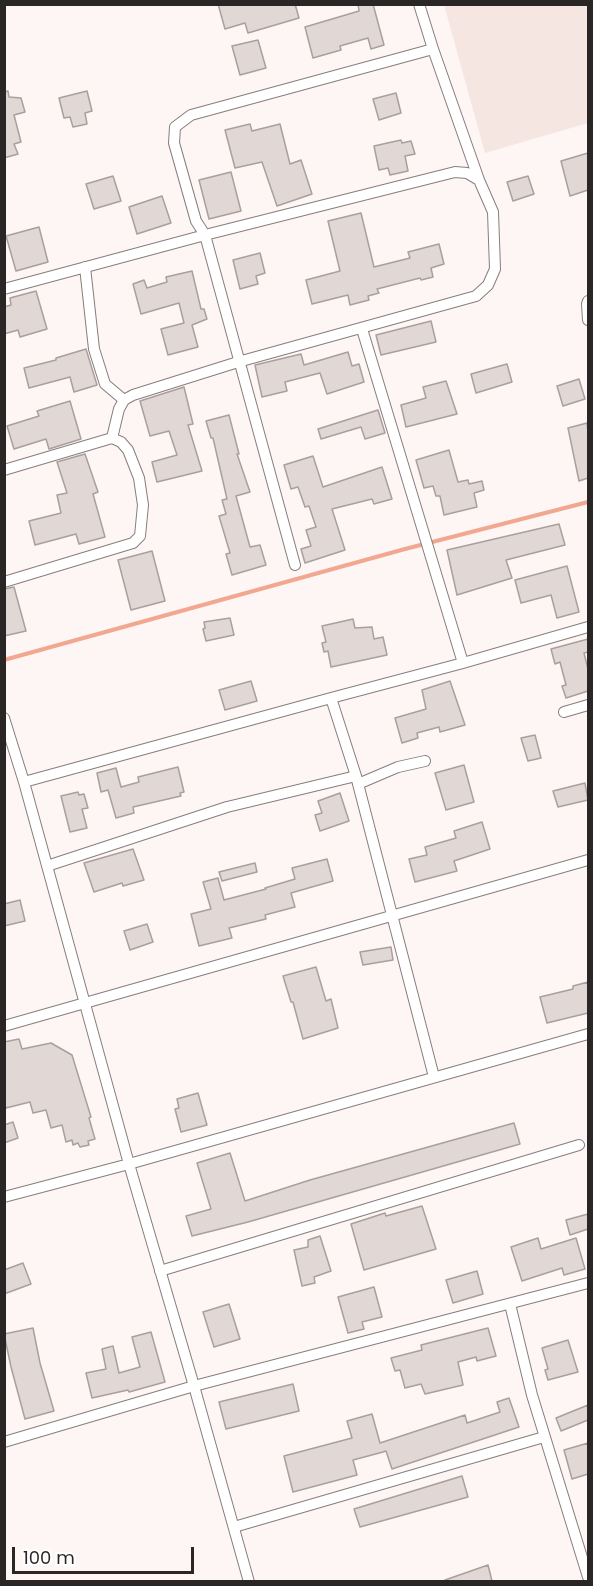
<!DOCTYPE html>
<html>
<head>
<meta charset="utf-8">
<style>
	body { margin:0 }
	#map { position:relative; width:593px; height:1586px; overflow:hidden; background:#fef6f4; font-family:Poppins,sans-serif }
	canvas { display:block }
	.frame { position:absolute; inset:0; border:6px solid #2a2625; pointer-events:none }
	.scale { position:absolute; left:12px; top:1547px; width:182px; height:27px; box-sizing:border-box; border:3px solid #2a2625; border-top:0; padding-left:8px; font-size:18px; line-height:21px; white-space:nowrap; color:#2a2625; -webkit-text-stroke:4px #fff; paint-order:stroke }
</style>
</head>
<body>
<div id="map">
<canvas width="593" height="1586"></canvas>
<div class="frame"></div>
<div class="scale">100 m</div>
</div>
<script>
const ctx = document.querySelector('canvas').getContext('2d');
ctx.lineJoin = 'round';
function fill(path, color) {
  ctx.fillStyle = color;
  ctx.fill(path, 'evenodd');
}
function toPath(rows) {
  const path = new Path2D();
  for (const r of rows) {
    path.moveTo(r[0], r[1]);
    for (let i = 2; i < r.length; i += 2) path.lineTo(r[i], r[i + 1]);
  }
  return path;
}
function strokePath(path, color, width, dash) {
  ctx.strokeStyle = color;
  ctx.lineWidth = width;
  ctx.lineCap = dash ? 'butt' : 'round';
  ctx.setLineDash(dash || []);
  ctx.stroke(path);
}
const built = toPath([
	[444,5,588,5,588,123,485,153]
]);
const stream = toPath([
	[4,660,405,549,588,502]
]);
const building = toPath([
	[218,4,295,4,299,18,248,33,245,23,225,29,218,4],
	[358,4,373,4,384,45,371,49,368,38,340,46,341,50,313,58,305,27,359,11,358,4],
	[258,40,266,68,240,75,232,46,258,40],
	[8,91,9,97,21,98,25,112,14,115,21,142,14,144,18,154,4,158,4,92,8,91],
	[87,91,92,111,85,113,87,124,73,127,70,117,64,118,59,98,87,91],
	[396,93,401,113,379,120,373,99,396,93],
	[250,124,252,131,280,124,290,164,301,160,312,194,277,206,262,162,235,168,225,130,250,124],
	[401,140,402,143,411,141,415,154,405,156,408,171,390,175,388,168,379,170,374,146,401,140],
	[588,153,588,190,570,196,561,161,588,153],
	[231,172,241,211,209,219,199,180,231,172],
	[113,176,121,201,94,209,86,184,113,176],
	[528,176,534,194,513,201,507,182,528,176],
	[162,196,171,223,137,234,129,207,162,196],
	[361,213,374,267,410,258,408,252,439,244,444,264,431,268,433,277,421,280,420,278,377,289,379,293,368,296,369,300,350,305,348,295,312,304,306,280,340,271,328,221,361,213],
	[39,227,48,262,16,271,6,236,39,227],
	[260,253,265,273,256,276,258,284,240,289,233,260,260,253],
	[192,271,201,309,204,309,207,319,192,325,198,347,168,355,161,329,184,323,179,303,141,314,133,284,144,280,147,288,167,282,166,277,192,271],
	[36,291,47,329,20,337,18,330,4,334,4,307,11,305,10,298,36,291],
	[431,321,436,342,381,355,376,335,431,321],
	[86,349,97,385,74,392,70,377,29,388,24,368,56,360,56,358,86,349],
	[348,352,352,366,359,364,364,382,327,394,320,373,285,382,287,391,262,397,255,365,301,354,304,365,348,352],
	[507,364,512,382,476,393,471,374,507,364],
	[579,379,585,399,563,406,557,386,579,379],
	[446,381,457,414,406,427,401,405,426,398,423,387,446,381],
	[184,387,193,424,188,425,202,471,157,482,152,462,177,455,169,431,150,436,140,401,184,387],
	[70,401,81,439,49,449,46,439,14,449,7,426,39,416,37,411,70,401],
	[378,410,385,433,365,439,361,427,321,439,318,429,378,410],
	[229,415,239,454,237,454,250,492,236,496,250,547,260,545,266,565,232,575,226,554,230,553,219,516,226,514,222,500,227,499,213,438,211,438,206,421,229,415],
	[587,423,588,432,588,478,579,481,568,428,587,423],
	[449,450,458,482,468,480,469,484,482,481,484,490,474,493,477,507,444,515,440,496,436,496,433,486,424,488,416,460,449,450],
	[85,454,98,492,93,494,105,537,79,544,76,534,35,545,29,521,61,513,57,495,67,493,57,462,85,454],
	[313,456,323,487,382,467,392,499,374,504,372,499,332,509,345,550,305,563,301,549,311,546,306,530,316,527,309,506,305,507,298,487,291,489,284,465,313,456],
	[559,524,565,545,506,560,512,578,457,595,447,550,559,524],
	[152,551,165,601,131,610,118,560,152,551],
	[567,566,579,612,557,618,551,595,521,603,515,580,567,566],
	[14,587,26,631,4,636,4,589,14,587],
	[230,618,234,635,206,641,203,629,205,628,204,622,230,618],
	[353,619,355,628,372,627,374,639,383,637,387,655,331,667,328,651,324,652,322,643,326,642,322,626,353,619],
	[588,639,588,652,584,653,588,669,588,691,566,698,562,686,566,685,560,662,555,664,551,649,588,639],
	[251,681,257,701,225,710,219,690,251,681],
	[450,681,465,725,440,732,439,727,417,733,418,738,402,743,395,718,426,709,422,690,450,681],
	[535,735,541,758,528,761,521,738,535,735],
	[464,765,474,802,446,810,435,773,464,765],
	[178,767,184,792,180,793,181,796,133,807,134,813,116,818,108,790,101,792,97,773,116,768,121,787,139,782,138,777,178,767],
	[585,783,588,800,558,807,553,791,585,783],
	[78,792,79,795,84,794,88,808,82,809,87,828,70,832,61,796,78,792],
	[340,793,349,821,320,831,315,815,322,813,318,801,340,793],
	[482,822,490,849,454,861,457,871,415,882,409,859,427,855,425,847,456,838,454,831,482,822],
	[133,849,144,880,123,886,122,883,94,892,84,863,133,849],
	[327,859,333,881,291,893,295,907,265,915,266,919,229,928,232,938,199,946,191,914,211,909,203,882,218,878,224,900,266,889,265,888,295,879,292,868,327,859],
	[255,863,257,872,222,881,219,872,255,863],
	[20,900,25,921,4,926,4,904,20,900],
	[147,924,153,942,130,950,124,931,147,924],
	[391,947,393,960,363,965,360,952,391,947],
	[316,967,326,1001,331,999,338,1028,303,1039,293,1002,291,1002,283,976,316,967],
	[588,982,588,1013,547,1023,540,997,573,989,573,986,588,982],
	[19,1039,22,1049,51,1043,72,1055,91,1117,89,1118,95,1139,88,1141,89,1145,80,1147,78,1143,73,1145,72,1140,66,1142,62,1125,51,1128,46,1110,33,1113,30,1102,6,1108,4,1101,4,1042,19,1039],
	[198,1093,207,1125,181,1132,175,1109,179,1108,177,1099,198,1093],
	[13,1122,18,1138,4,1143,4,1125,13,1122],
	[514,1123,520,1144,248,1222,192,1236,186,1216,211,1209,197,1163,230,1153,245,1201,310,1180,514,1123],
	[422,1206,436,1249,364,1270,351,1224,385,1213,386,1216,422,1206],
	[588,1214,588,1229,570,1235,566,1220,588,1214],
	[320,1236,331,1271,314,1277,315,1283,302,1286,294,1250,308,1247,308,1240,320,1236],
	[538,1238,541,1249,576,1238,585,1269,564,1275,562,1268,522,1281,511,1247,538,1238],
	[23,1263,31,1284,4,1294,4,1270,23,1263],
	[477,1271,483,1294,453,1303,446,1280,477,1271],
	[374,1287,382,1317,362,1322,364,1329,348,1333,338,1297,374,1287],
	[229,1304,240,1339,214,1347,203,1312,229,1304],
	[33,1328,40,1363,54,1411,25,1419,11,1367,4,1334,33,1328],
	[488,1328,496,1356,477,1361,476,1357,458,1362,463,1385,425,1394,421,1384,405,1388,400,1370,395,1371,391,1358,422,1350,421,1345,488,1328],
	[151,1332,165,1382,129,1392,128,1390,92,1398,86,1373,106,1369,102,1349,113,1346,119,1373,140,1367,132,1337,151,1332],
	[568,1340,578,1372,548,1380,545,1370,548,1369,542,1348,568,1340],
	[293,1384,299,1411,226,1429,219,1402,293,1384],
	[509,1398,519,1427,392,1469,386,1451,383,1452,353,1460,357,1475,293,1492,284,1456,352,1438,347,1421,372,1414,380,1443,465,1415,467,1423,500,1412,497,1402,509,1398],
	[588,1405,588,1420,561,1431,556,1418,588,1405],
	[588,1443,588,1474,572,1479,564,1450,588,1443],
	[462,1476,468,1497,360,1527,354,1509,462,1476],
	[488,1565,492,1581,445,1581,445,1580,488,1565]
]);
const minor = toPath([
	[85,267,94,349,105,384,124,400],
	[4,289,205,235,455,172,467,173,479,180],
	[588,301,587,304,588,320],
	[362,329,463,663],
	[112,438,119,409,124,400,133,395,238,362,476,296,488,285,495,269,493,212,479,180,433,49],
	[4,470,112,438,121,442,128,450,139,478,143,505,140,536,133,543,4,582],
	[295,565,205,235,196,221,174,143,175,127,191,115,433,49,419,4],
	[331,698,356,776,434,1077],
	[564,712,588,705],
	[4,718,24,782,129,1164,194,1386,249,1582],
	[24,782,331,698,463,663,588,627],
	[358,784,398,767,425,761],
	[47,866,227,807,356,776],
	[4,1026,588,860],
	[4,1197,129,1164,588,1034],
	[160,1271,579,1145],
	[510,1304,532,1395,588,1577],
	[4,1442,194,1386,588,1283],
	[234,1527,544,1437]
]);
fill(built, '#f5e6e1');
strokePath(stream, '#f2a791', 4);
fill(building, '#e1d7d4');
strokePath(building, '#a9a09d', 1.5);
strokePath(minor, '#877e7c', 12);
strokePath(minor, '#fff', 10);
</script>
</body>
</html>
